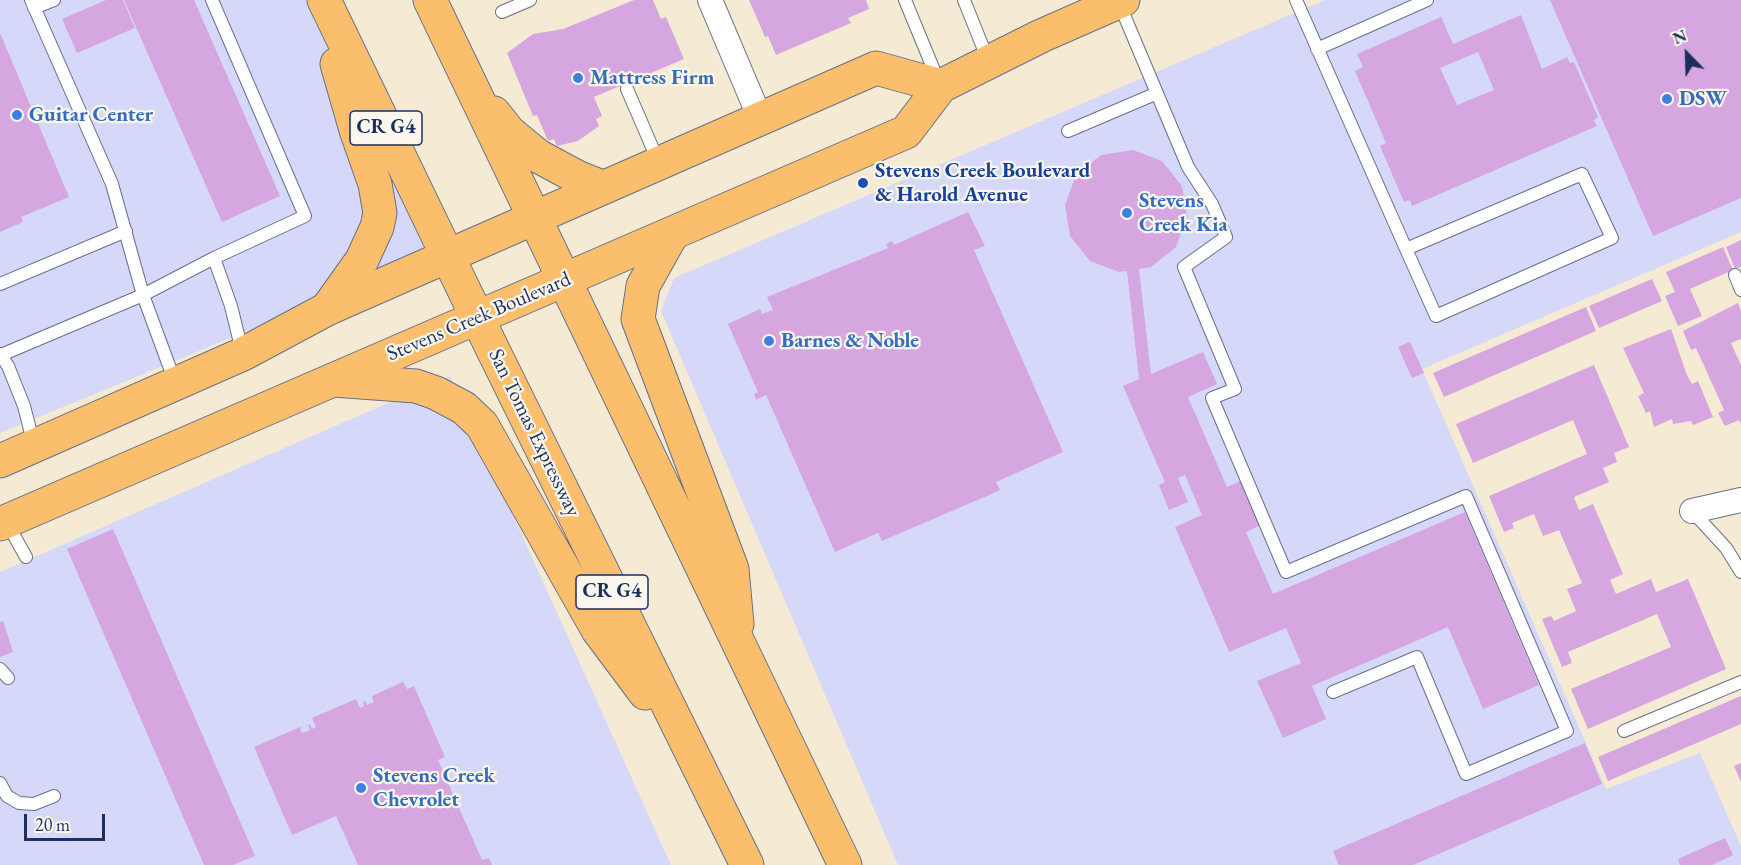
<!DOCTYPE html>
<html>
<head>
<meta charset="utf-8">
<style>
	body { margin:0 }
	#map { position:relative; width:1741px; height:865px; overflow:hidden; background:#f5ead3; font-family:"EB Garamond",serif }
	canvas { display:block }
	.north { position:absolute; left:1657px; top:24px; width:60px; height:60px; -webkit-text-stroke:4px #fbf7ec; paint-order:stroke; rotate:337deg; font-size:16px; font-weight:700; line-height:24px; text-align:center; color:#1b2f5e }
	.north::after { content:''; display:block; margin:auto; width:21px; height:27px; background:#1b2f5e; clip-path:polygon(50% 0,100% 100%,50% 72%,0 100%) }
	.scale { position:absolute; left:24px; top:814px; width:81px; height:27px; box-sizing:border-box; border:3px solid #1b2f5e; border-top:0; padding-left:8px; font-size:18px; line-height:21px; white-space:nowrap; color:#1b2f5e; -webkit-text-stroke:4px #fbf7ec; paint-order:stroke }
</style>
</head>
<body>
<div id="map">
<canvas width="1741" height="865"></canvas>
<div class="north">N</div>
<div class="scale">20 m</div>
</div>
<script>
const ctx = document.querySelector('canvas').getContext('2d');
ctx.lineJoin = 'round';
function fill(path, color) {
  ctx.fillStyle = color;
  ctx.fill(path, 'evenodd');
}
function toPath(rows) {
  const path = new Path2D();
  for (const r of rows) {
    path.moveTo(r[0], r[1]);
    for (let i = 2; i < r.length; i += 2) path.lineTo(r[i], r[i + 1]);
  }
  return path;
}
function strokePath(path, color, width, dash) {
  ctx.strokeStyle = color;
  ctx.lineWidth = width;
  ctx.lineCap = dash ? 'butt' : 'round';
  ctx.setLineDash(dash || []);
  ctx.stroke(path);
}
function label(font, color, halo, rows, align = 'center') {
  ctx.font = font + ' "EB Garamond",serif';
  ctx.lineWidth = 4.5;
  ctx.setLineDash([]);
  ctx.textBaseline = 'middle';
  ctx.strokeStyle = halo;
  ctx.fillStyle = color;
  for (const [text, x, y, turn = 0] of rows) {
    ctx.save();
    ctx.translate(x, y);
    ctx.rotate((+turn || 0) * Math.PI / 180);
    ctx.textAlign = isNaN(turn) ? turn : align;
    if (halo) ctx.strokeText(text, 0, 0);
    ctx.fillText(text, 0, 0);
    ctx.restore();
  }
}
const built = toPath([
	[0,0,311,0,437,253,0,433],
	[1325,0,1741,0,1741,232,1422,369,1606,789,1700,753,1741,846,1741,865,898,865,661,311,674,278],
	[450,376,671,865,0,865,0,572]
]);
const building = toPath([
	[106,0,123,0,135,28,77,53,62,19],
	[124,0,194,0,280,196,222,222],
	[634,0,653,0,661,19,666,17,684,59,594,97,602,116,596,119,599,126,578,141,557,146,554,139,548,141,537,115,533,116,507,53,533,34,563,29],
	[749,0,866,0,869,9,848,18,851,23,776,55,768,36,765,37],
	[1550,0,1741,0,1741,198,1653,236],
	[1521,15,1542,69,1567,57,1570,63,1574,62,1598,117,1594,120,1597,126,1412,206,1410,200,1404,202,1380,146,1386,143,1355,71,1363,67,1357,54,1441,17,1453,44],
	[1478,52,1494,90,1457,105,1440,68],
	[0,33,69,197,21,217,23,222,0,232],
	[1133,150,1162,161,1182,186,1187,217,1176,247,1151,267,1139,269,1151,374,1203,352,1217,384,1188,397,1227,487,1242,480,1261,525,1246,532,1273,594,1465,512,1539,685,1483,709,1448,627,1312,686,1326,719,1283,738,1257,681,1301,663,1286,628,1229,652,1175,527,1202,515,1185,475,1178,478,1188,502,1169,510,1159,485,1165,482,1123,386,1139,379,1127,271,1119,272,1090,261,1070,236,1065,205,1076,175,1101,155],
	[968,212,985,246,974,250,1063,452,996,482,1000,490,996,492,882,541,878,533,835,552,766,395,756,400,754,394,758,392,728,324,760,309,762,314,773,310,767,297,888,248,886,244,892,241,894,245],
	[1741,240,1741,267,1735,269,1726,247],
	[1723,247,1733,270,1690,289,1702,316,1678,326,1665,296,1675,292,1666,272],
	[1652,279,1662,301,1599,328,1589,306],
	[1738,303,1741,311,1741,339,1731,343,1741,365,1741,424,1739,420,1725,426,1718,413,1724,410,1696,348,1691,350,1683,331],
	[1586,307,1596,331,1444,397,1433,373],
	[1671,329,1687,375,1692,384,1698,381,1713,417,1693,425,1691,421,1673,424,1672,419,1654,427,1650,411,1646,413,1638,396,1644,393,1623,348],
	[1410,342,1424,373,1412,378,1398,347],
	[1594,365,1629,447,1614,453,1617,462,1603,468,1609,482,1574,497,1579,510,1593,504,1623,574,1610,580,1616,594,1651,579,1656,592,1688,579,1726,669,1588,729,1571,689,1671,647,1657,614,1568,652,1572,663,1562,667,1542,619,1551,616,1554,621,1576,611,1567,589,1582,583,1559,530,1543,536,1534,514,1512,523,1514,528,1504,532,1489,496,1587,454,1573,420,1473,463,1456,424],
	[113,529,255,856,233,865,204,865,67,549],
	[3,621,13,652,0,657,0,622],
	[403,682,407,689,414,686,445,757,438,760,482,860,489,858,492,865,358,865,336,816,292,835,254,747,300,727,302,733,310,730,308,725,310,724,312,729,316,727,312,718,356,699,360,708,364,706,363,702,365,700,367,705,374,702,372,696],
	[1741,696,1741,724,1608,781,1598,757],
	[1585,743,1602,784,1413,865,1339,865,1333,851],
	[1741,763,1741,782,1734,766],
	[1725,838,1733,855,1712,865,1680,865,1678,859]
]);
const lane = toPath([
	[31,0,112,184,143,295,175,382],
	[905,0,938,80],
	[964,0,988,60],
	[1296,0,1406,249,1436,316,1612,238,1582,174,1406,249],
	[1119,3,1188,167,1212,204,1226,237,1184,267,1235,389,1212,398,1286,572,1466,496,1567,731,1466,774,1417,657,1333,692],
	[34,8,54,0],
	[502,12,530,0],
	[1317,49,1427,0],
	[627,89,659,163],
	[1068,131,1155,94],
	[214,258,231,306,242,351],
	[1735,275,1741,290],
	[0,284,126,231],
	[0,354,8,366,24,406,34,445],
	[1,355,143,295,214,258,305,216,212,0],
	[1692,511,1726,548,1741,572],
	[7,523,26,557],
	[0,669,8,678],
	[1624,731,1741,682],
	[0,783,7,796,19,803,34,804,54,796]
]);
const street = toPath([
	[710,0,760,118],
	[1692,511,1741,500]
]);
const primary = toPath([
	[0,461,243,354,327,309,876,68,941,86],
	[0,524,906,132,941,86,1041,36,1123,0]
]);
const highway = toPath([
	[324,0,493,350,747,865],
	[430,0,845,865],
	[494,113,509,132,538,156,577,177,602,187],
	[672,234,643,286,638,319,732,569,737,624],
	[327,309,362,260,377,227,380,213,375,184,356,130,337,64],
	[333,380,416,386,436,393,464,408,482,425,598,630,645,693]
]);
const markers = [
	[578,78,6,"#3f7fe0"],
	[1667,99,6,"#3f7fe0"],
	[17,115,6,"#3f7fe0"],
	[863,183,6,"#1a4fb4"],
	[1127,213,6,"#3f7fe0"],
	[769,341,6,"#3f7fe0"],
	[361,788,6,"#3f7fe0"]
];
const shields = [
	[386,128,72],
	[612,592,72]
];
const shieldNames = [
	["CR G4",386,128],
	["CR G4",612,592]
];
const shopNames = [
	["Mattress Firm",590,78],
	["DSW",1679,99],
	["Guitar Center",29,115],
	["Stevens",1139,201],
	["Creek Kia",1139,225],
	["Barnes & Noble",781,341],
	["Stevens Creek",373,776],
	["Chevrolet",373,800]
];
const transitNames = [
	["Stevens Creek Boulevard",875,171],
	["& Harold Avenue",875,195]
];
const streetNames = [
	["Stevens Creek Boulevard",479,317,-23],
	["San Tomas Expressway",534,433,64]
];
fill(built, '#d5d8f9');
fill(building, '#d6a6e0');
strokePath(lane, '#677087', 14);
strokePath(street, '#677087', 26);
strokePath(primary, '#677087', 35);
strokePath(highway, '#677087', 35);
strokePath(lane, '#fff', 12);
strokePath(street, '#fff', 24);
strokePath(primary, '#fabe6d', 33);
strokePath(highway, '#fabe6d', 33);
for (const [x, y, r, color] of markers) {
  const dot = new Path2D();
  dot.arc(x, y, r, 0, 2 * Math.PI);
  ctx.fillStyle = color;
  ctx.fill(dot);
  strokePath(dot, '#fbf7ec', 2);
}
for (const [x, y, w] of shields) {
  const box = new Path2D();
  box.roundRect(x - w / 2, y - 17, w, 34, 4.5);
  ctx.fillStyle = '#fbf7ec';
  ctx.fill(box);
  strokePath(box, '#1b2f5e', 1.5);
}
label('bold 20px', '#1b2f5e', null, shieldNames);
label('bold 21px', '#366cbe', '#fbf7ec', shopNames, 'left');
label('bold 21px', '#164399', '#fbf7ec', transitNames, 'left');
label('21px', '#1b2f5e', '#fbf7ec', streetNames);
</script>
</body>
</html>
